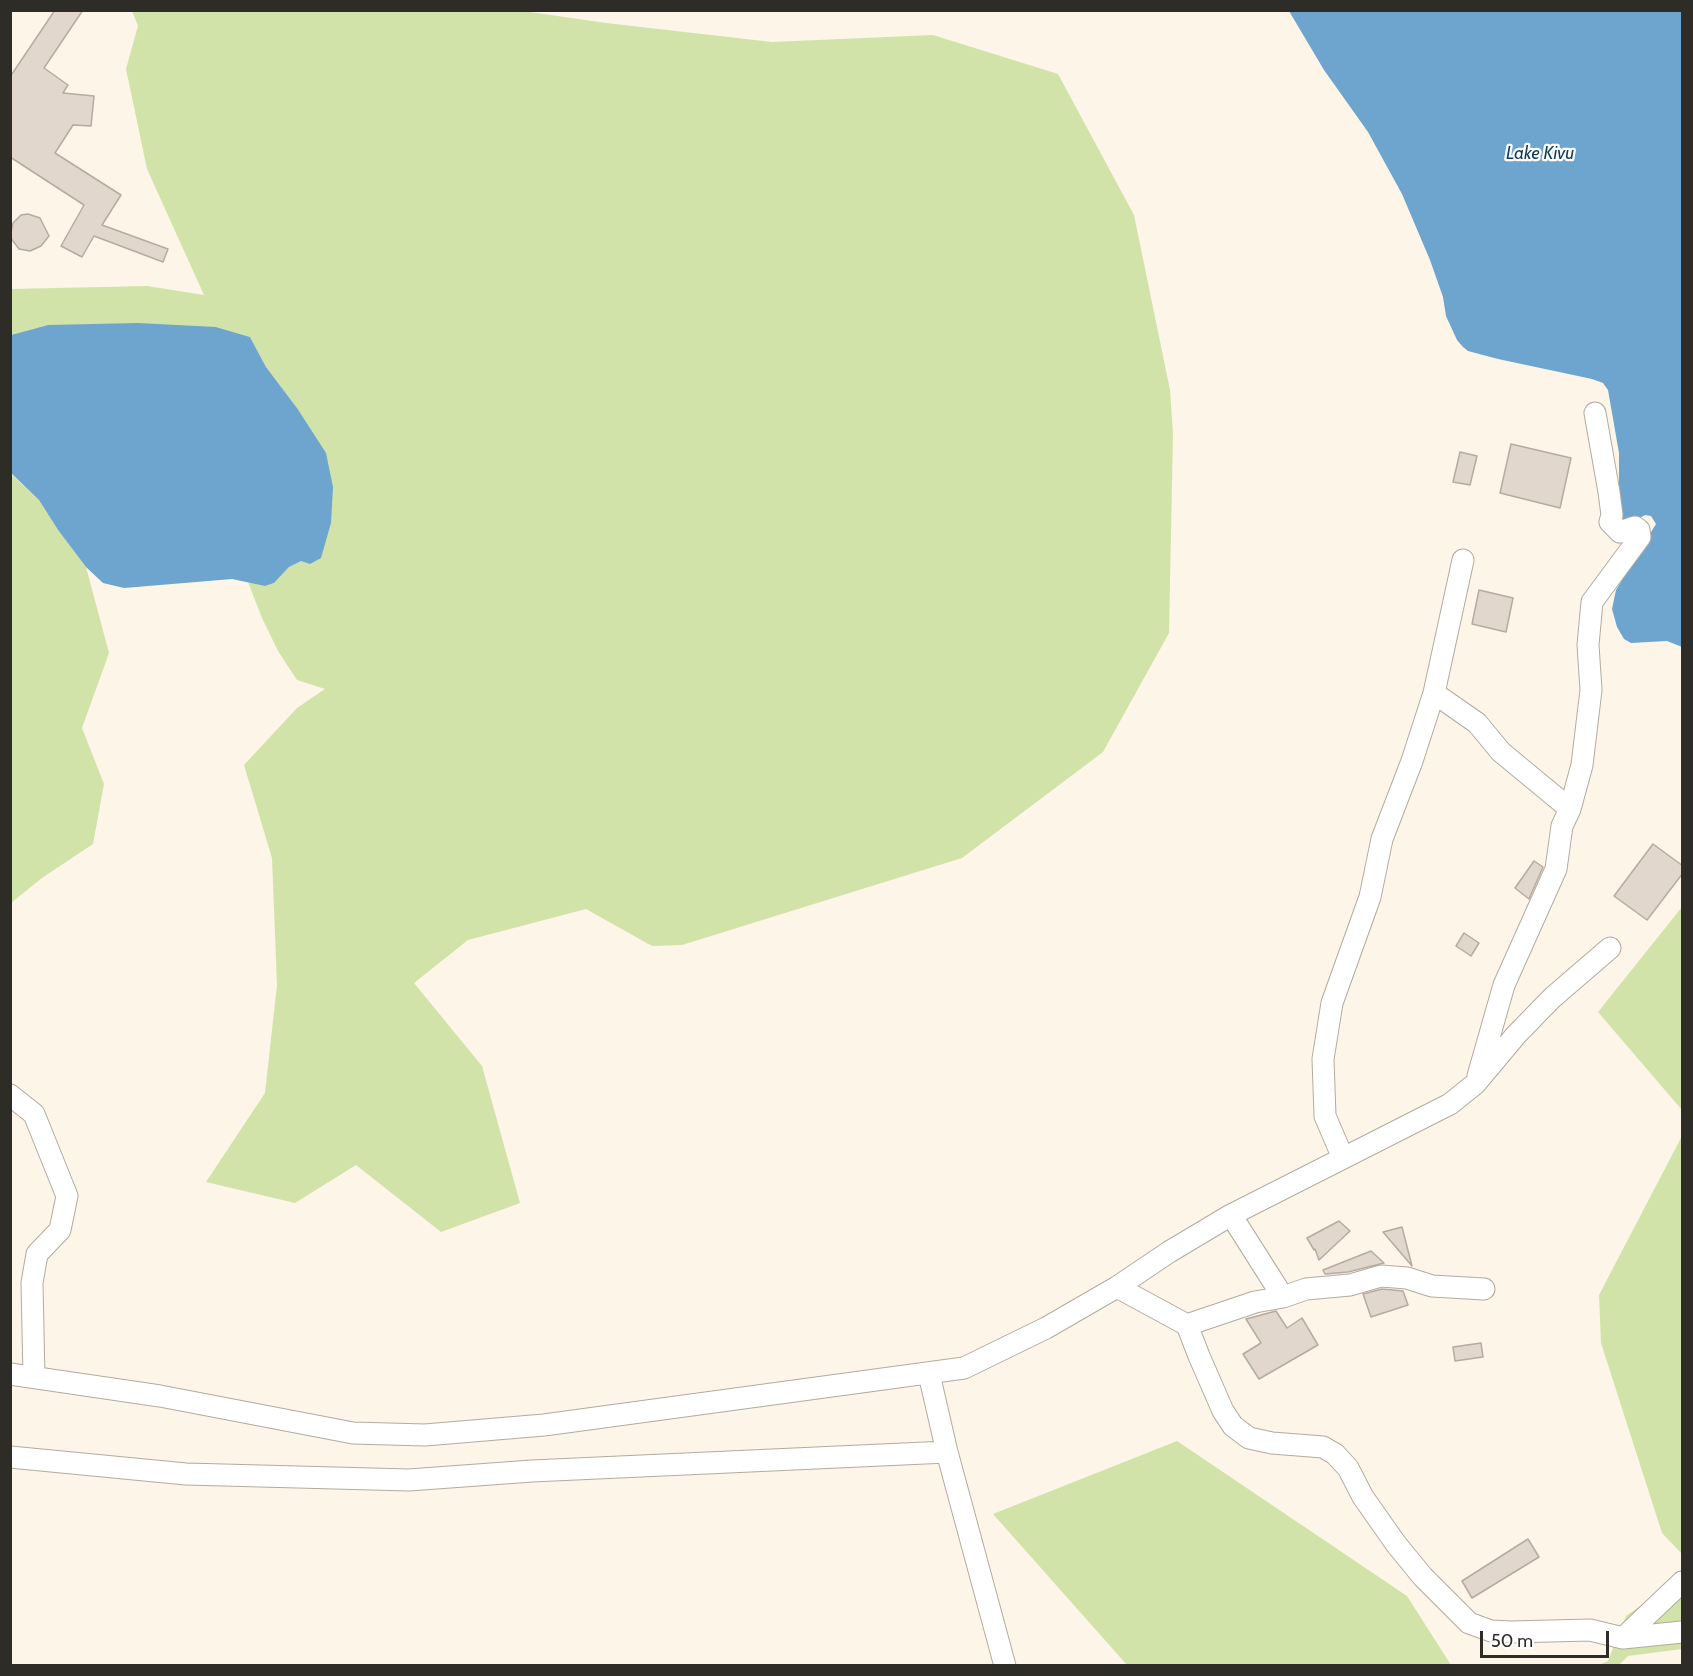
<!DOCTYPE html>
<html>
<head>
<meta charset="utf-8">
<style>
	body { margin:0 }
	#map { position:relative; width:1693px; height:1676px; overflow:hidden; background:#fcf5e8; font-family:Cabin,sans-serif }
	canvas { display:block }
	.frame { position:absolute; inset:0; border:12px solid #2e2c27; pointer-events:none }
	.scale { position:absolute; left:1480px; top:1631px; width:129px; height:27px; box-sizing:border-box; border:3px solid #2e2c27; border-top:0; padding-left:8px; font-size:18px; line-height:21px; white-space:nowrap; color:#2e2c27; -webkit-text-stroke:4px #fff; paint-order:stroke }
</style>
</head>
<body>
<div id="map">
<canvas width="1693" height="1676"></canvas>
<div class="frame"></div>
<div class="scale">50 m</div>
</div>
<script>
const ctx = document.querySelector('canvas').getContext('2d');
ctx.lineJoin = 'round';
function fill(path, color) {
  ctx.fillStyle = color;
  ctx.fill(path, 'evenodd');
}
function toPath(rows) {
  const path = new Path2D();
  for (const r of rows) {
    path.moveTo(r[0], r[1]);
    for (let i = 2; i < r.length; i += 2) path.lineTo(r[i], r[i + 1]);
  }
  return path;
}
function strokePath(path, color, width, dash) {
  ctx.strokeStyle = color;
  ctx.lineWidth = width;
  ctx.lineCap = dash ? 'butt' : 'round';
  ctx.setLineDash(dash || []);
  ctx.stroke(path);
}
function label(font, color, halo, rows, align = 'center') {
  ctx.font = font + ' Cabin,sans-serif';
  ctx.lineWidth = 4.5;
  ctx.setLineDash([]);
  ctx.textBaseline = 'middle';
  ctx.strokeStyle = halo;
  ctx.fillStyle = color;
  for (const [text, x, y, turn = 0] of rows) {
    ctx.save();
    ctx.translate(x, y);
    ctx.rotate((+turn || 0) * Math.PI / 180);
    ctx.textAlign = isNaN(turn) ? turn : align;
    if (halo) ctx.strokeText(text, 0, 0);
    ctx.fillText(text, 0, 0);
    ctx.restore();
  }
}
const green = toPath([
	[132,11,523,11,606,23,772,42,933,35,1058,74,1134,215,1170,390,1173,434,1169,633,1103,752,962,858,682,945,652,946,586,909,468,940,414,983,482,1066,520,1203,441,1232,356,1165,295,1203,206,1182,265,1093,277,985,272,858,244,765,297,708,325,689,297,680,278,651,262,618,248,582,265,586,274,583,289,567,301,560,310,564,297,408,266,367,250,337,216,327,48,325,11,335,11,289,147,286,204,295,147,169,126,69,138,26],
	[10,473,39,500,58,530,86,567,109,653,82,728,104,784,93,844,42,878,11,903],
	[1682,907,1682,1110,1598,1012],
	[1682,1136,1682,1554,1662,1533,1601,1343,1599,1295],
	[1177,1441,1407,1596,1451,1665,1127,1665,993,1514],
	[1682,1576,1682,1649,1628,1656,1619,1665,1597,1666,1608,1661,1626,1616]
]);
const water = toPath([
	[1289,11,1682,11,1682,647,1667,641,1631,643,1624,639,1617,627,1612,609,1616,590,1656,524,1651,516,1645,515,1631,523,1619,526,1615,502,1619,481,1619,453,1608,390,1603,383,1592,379,1498,359,1468,351,1463,347,1457,340,1446,316,1443,297,1430,260,1402,194,1368,132,1324,70],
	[138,323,216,327,250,337,266,367,297,408,326,453,333,487,331,523,321,558,310,564,301,561,289,567,274,583,265,586,232,579,124,588,103,583,86,567,58,530,39,500,11,473,11,335,48,325]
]);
const building = toPath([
	[55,10,83,10,44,68,68,85,63,93,94,96,91,126,73,125,55,153,121,195,102,225,168,249,163,262,94,236,82,257,61,246,84,205,10,157,10,77,55,10],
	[28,214,40,218,49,236,41,246,30,251,19,249,10,237,13,223,21,215,28,214],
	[1511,444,1571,458,1560,508,1500,493,1511,444],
	[1460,452,1477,456,1470,485,1453,482,1460,452],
	[1479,590,1513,598,1506,632,1472,624,1479,590],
	[1653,844,1683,866,1683,873,1647,920,1614,896,1653,844],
	[1534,861,1543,867,1529,899,1515,888,1534,861],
	[1464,933,1479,943,1471,956,1456,946,1464,933],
	[1339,1221,1350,1231,1319,1260,1315,1249,1314,1250,1307,1238,1339,1221],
	[1402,1227,1412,1266,1383,1232,1402,1227],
	[1371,1251,1384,1263,1348,1272,1325,1274,1323,1270,1371,1251],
	[1382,1289,1403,1291,1408,1305,1371,1317,1363,1294,1382,1289],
	[1276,1311,1287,1328,1302,1318,1318,1345,1259,1379,1243,1354,1261,1343,1246,1319,1276,1311],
	[1481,1343,1483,1357,1455,1361,1453,1347,1481,1343],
	[1528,1539,1539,1557,1472,1598,1462,1581,1528,1539]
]);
const minor = toPath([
	[1434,693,1477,723,1501,752,1570,809],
	[1478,1076,1504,985,1556,869,1562,826,1570,809,1582,765,1591,690,1588,645,1592,602,1640,537,1639,530,1635,527,1620,532,1610,522,1612,515,1609,492,1595,413],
	[10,1095,34,1114,67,1196,60,1230,37,1254,32,1283,34,1377],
	[1343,1158,1325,1116,1323,1059,1332,1003,1370,897,1382,839,1412,761,1434,693,1463,560],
	[1231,1215,1283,1297],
	[1117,1287,1187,1325,1199,1356,1223,1411,1233,1426,1249,1438,1272,1443,1323,1447,1335,1454,1348,1468,1363,1497,1396,1544,1423,1577,1469,1623,1491,1631,1511,1632,1590,1630,1623,1638,1682,1632],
	[1187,1325,1255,1302,1283,1297,1306,1289,1350,1285,1381,1276,1407,1278,1432,1286,1484,1289],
	[10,1374,160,1396,353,1433,425,1435,544,1425,964,1368,1046,1328,1117,1287,1169,1252,1231,1215,1450,1104,1475,1084,1516,1035,1552,998,1610,948],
	[929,1374,947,1452,1005,1666],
	[10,1457,186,1474,409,1480,532,1471,947,1452],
	[1623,1638,1682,1582]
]);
const waterNames = [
	["Lake Kivu",1540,154]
];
fill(green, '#d2e3a9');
fill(water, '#6da5ce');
fill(building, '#e2d7cd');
strokePath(building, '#b6aba1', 1.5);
strokePath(minor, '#b2ab9f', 23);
strokePath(minor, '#fff', 21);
label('italic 18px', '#0e3b57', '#fff', waterNames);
</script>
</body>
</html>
